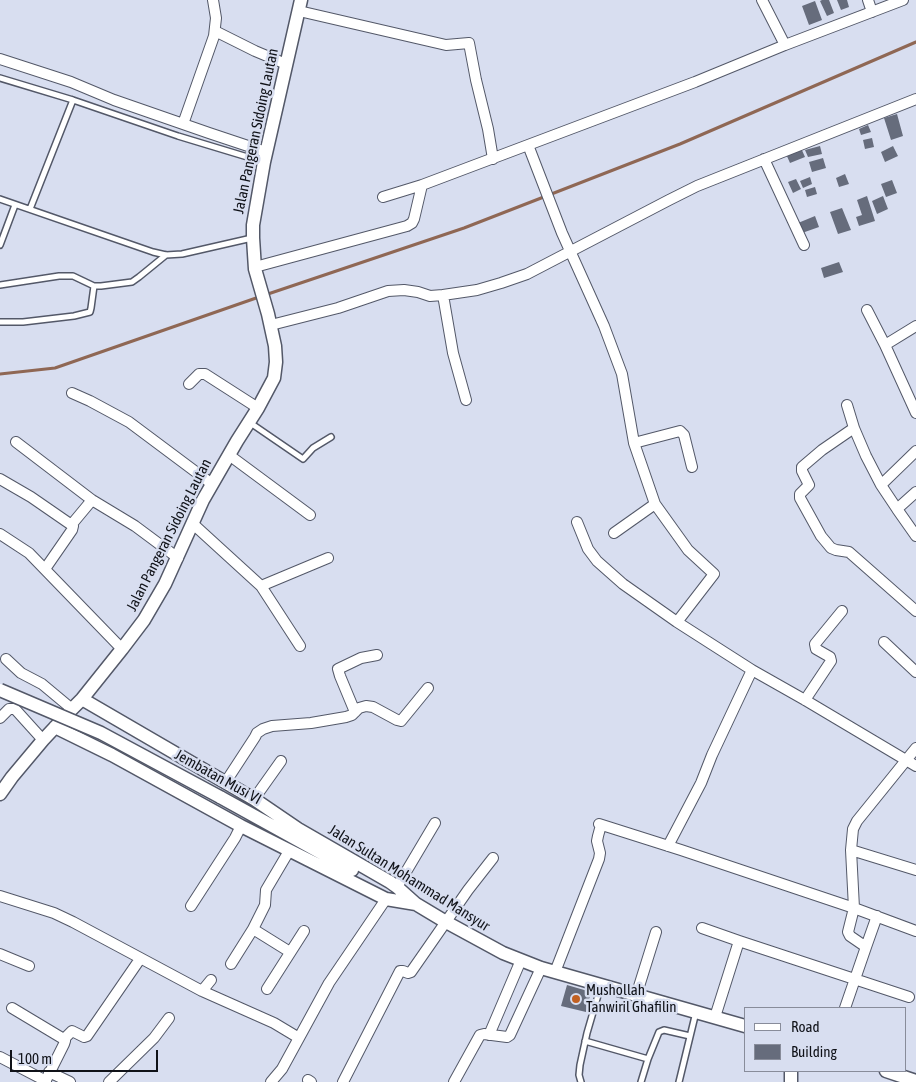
<!DOCTYPE html>
<html>
<head>
<meta charset="utf-8">
<style>
	body { margin:0 }
	#map { position:relative; width:916px; height:1082px; overflow:hidden; background:#d8def0; font-family:"Asap Condensed",sans-serif }
	canvas { display:block }
	.legend { position:absolute; left:744px; top:1007px; width:162px; height:65px; box-sizing:border-box; background:#d8def0; border:1px solid #888c9a; margin:0; padding:6px 9px; list-style:none; font-size:15px; color:#101218 }
	.legend li { display:flex; align-items:center; gap:10px; height:25px }
	.legend b { width:25px; border:1px solid #888c9a }
	.scale { position:absolute; left:10px; top:1050px; width:148px; height:22px; box-sizing:border-box; border:2px solid #101218; border-top:0; padding-left:6px; font-size:15px; line-height:18px; white-space:nowrap; color:#101218; -webkit-text-stroke:4px #d8def0; paint-order:stroke }
</style>
</head>
<body>
<div id="map">
<canvas width="916" height="1082"></canvas>
<ul class="legend">
<li><b style="height:6px;background:#fff"></b>Road</li>
<li><b style="height:14px;background:#666c7c"></b>Building</li>
</ul>
<div class="scale">100 m</div>
</div>
<script>
const ctx = document.querySelector('canvas').getContext('2d');
ctx.lineJoin = 'round';
function toPath(rows) {
  const path = new Path2D();
  for (const r of rows) {
    path.moveTo(r[0], r[1]);
    for (let i = 2; i < r.length; i += 2) path.lineTo(r[i], r[i + 1]);
  }
  return path;
}
function strokePath(path, color, width, dash) {
  ctx.strokeStyle = color;
  ctx.lineWidth = width;
  ctx.lineCap = dash ? 'butt' : 'round';
  ctx.setLineDash(dash || []);
  ctx.stroke(path);
}
function fill(path, color) {
  ctx.fillStyle = color;
  ctx.fill(path, 'evenodd');
}
function label(font, color, halo, rows, align = 'center') {
  ctx.font = font + ' "Asap Condensed",sans-serif';
  ctx.lineWidth = 5;
  ctx.setLineDash([]);
  ctx.textBaseline = 'middle';
  ctx.strokeStyle = halo;
  ctx.fillStyle = color;
  for (const [text, x, y, turn = 0] of rows) {
    ctx.save();
    ctx.translate(x, y);
    ctx.rotate((+turn || 0) * Math.PI / 180);
    ctx.textAlign = isNaN(turn) ? turn : align;
    if (halo) ctx.strokeText(text, 0, 0);
    ctx.fillText(text, 0, 0);
    ctx.restore();
  }
}
const stream = toPath([
	[265,295,464,228,680,144,916,42],
	[0,374,55,368,259,297]
]);
const building = toPath([
	[822,0,829,0,834,13,827,16,820,1],
	[837,0,847,0,849,7,841,10],
	[815,1,822,20,809,25,802,6],
	[897,114,903,136,891,140,884,118],
	[868,125,871,132,861,135,859,129],
	[872,138,874,147,865,149,863,140],
	[820,146,822,154,808,157,805,150],
	[893,146,898,156,885,162,881,152],
	[801,148,805,157,790,163,786,154],
	[823,158,826,168,812,172,809,162],
	[845,174,849,184,839,187,836,178],
	[810,177,812,184,803,188,800,181],
	[796,179,801,189,793,193,788,182],
	[892,180,897,193,886,197,881,184],
	[815,187,817,194,807,197,805,190],
	[867,196,875,221,859,226,856,217,862,215,857,200],
	[883,196,888,209,877,214,872,201],
	[842,208,851,230,838,234,830,212],
	[815,216,819,227,802,233,798,223],
	[839,262,843,272,824,278,821,268],
	[567,985,591,992,586,1012,561,1006]
]);
const service = toPath([
	[0,78,73,100,178,136,264,162],
	[0,199,153,252,166,255,182,254,252,238],
	[30,209,73,100],
	[0,245,15,205],
	[0,285,59,276,73,276,94,286,101,286,132,282,139,277,166,255],
	[0,322,23,322,74,316,90,312,91,308,94,286],
	[249,422,303,459,313,448,331,437],
	[585,1041,648,1059],
	[581,1082,579,1075,580,1065,587,1033,601,985],
	[641,1082,648,1059,659,1032,664,1030,690,1036],
	[679,1082,696,1012]
]);
const minor = toPath([
	[762,0,785,45],
	[868,0,872,12],
	[299,11,446,45,469,43,476,80,488,129,493,159],
	[215,31,255,51,286,64],
	[0,59,71,82,114,100,209,133,266,152],
	[183,124,214,36,216,18,213,0],
	[528,145,562,233,604,326,622,374,634,443,655,504,688,550,714,574,677,622],
	[764,159,804,245],
	[383,197,422,185],
	[255,267,407,226,412,223,414,219,422,185,695,82,785,45,903,0],
	[443,295,477,290,501,283,527,274,669,200,697,186,916,99],
	[867,310,885,345,916,413],
	[271,325,338,308,388,291,404,290,418,292,430,296,443,295,453,353,466,400],
	[885,345,916,326],
	[189,384,199,374,205,374,258,408],
	[72,393,90,401,129,422,212,484],
	[847,405,854,428,866,456,881,485,897,509,916,536],
	[854,428,822,450,802,467,802,471,809,485,800,494,800,498,821,536,831,548,836,550,849,552,916,611],
	[16,442,92,500,135,526,178,558],
	[634,443,680,431,684,435,692,467],
	[229,455,310,515],
	[0,479,31,497,73,526,72,530,45,569],
	[881,485,916,451],
	[897,509,916,492],
	[577,522,588,549,597,561,623,584,677,622,752,670,805,700,916,766],
	[192,523,261,586,300,646],
	[72,524,92,500],
	[614,533,655,504],
	[0,534,29,553,122,649],
	[261,586,328,558],
	[884,642,916,672],
	[6,659,21,673,42,684,72,709],
	[805,700,831,661,830,657,816,649,815,644,842,611],
	[355,712,340,676,338,669,361,658,377,655],
	[0,718,9,709,15,709,43,740],
	[225,783,255,737,257,733,263,729,272,726,311,723,346,717,352,715,359,708,366,706,373,707,397,720,401,721,428,688],
	[254,799,281,761],
	[599,824,681,850,854,908,916,931],
	[668,846,701,783,712,755,752,670],
	[851,850,916,870],
	[397,887,435,823],
	[0,896,54,913,73,922,202,991,274,1023,299,1038],
	[191,906,235,838,241,826],
	[702,928,739,941,909,997],
	[253,929,290,952],
	[866,947,877,916],
	[0,954,29,966],
	[231,964,253,929,265,905,266,890,289,851],
	[555,972,599,859,600,853,597,841,598,836,601,825],
	[267,989,304,931],
	[202,991,211,980],
	[636,996,656,932],
	[12,1008,62,1038,65,1041,64,1044,45,1082],
	[845,1008,866,947,850,936,848,932,854,908,851,850,853,829,857,821,916,748],
	[715,1017,739,941],
	[489,1035,521,960],
	[64,1039,72,1031,84,1037,87,1036,140,959],
	[0,1057,46,1081],
	[49,1072,70,1082],
	[308,1080,311,1082],
	[109,1082,154,1038,169,1018],
	[271,1082,282,1069,329,983,386,899],
	[343,1082,400,971,403,971,408,973,411,972,468,890,493,858],
	[454,1082,480,1035,484,1034,507,1037,510,1035,541,968]
]);
const tertiary = toPath([
	[82,699,254,799,298,829,390,882,397,887,416,904,446,922,503,953,541,968,745,1026],
	[55,727,112,755,241,826,386,899,416,904],
	[0,794,12,777,43,740,72,709,82,699,122,649,144,620,165,584,203,500,237,441,258,408,274,378,276,362,275,346,268,314,255,269,253,238,253,225,264,162,301,0],
	[220,797,352,870],
	[886,1071,916,1081],
	[791,1082,791,1071]
]);
const tertiaryBridge = toPath([
	[0,690,101,733,220,797]
]);
const markers = [
	[576,999,5,"#c16021"]
];
const streetNames = [
	["Jalan Pangeran Sidoing Lautan",256,131,-78],
	["Jalan Pangeran Sidoing Lautan",169,535,-63],
	["Jembatan Musi VI",218,777,29],
	["Jalan Sultan Mohammad Mansyur",409,878,32]
];
const poiNames = [
	["Mushollah",586,990],
	["Tanwiril Ghafilin",586,1007]
];
strokePath(stream, '#8f6754', 3);
fill(building, '#666c7c');
strokePath(service, '#535868', 8);
strokePath(minor, '#535868', 12);
strokePath(tertiary, '#535868', 15);
strokePath(service, '#fff', 5);
strokePath(minor, '#fff', 10);
strokePath(tertiary, '#fff', 12);
strokePath(tertiaryBridge, '#535868', 15, []);
strokePath(tertiaryBridge, '#fff', 12);
for (const [x, y, r, color] of markers) {
  const dot = new Path2D();
  dot.arc(x, y, r, 0, 2 * Math.PI);
  ctx.fillStyle = color;
  ctx.fill(dot);
  strokePath(dot, '#d8def0', 2);
}
label('15px', '#101218', '#d8def0', streetNames);
label('15px', '#101218', '#d8def0', poiNames, 'left');
</script>
</body>
</html>
